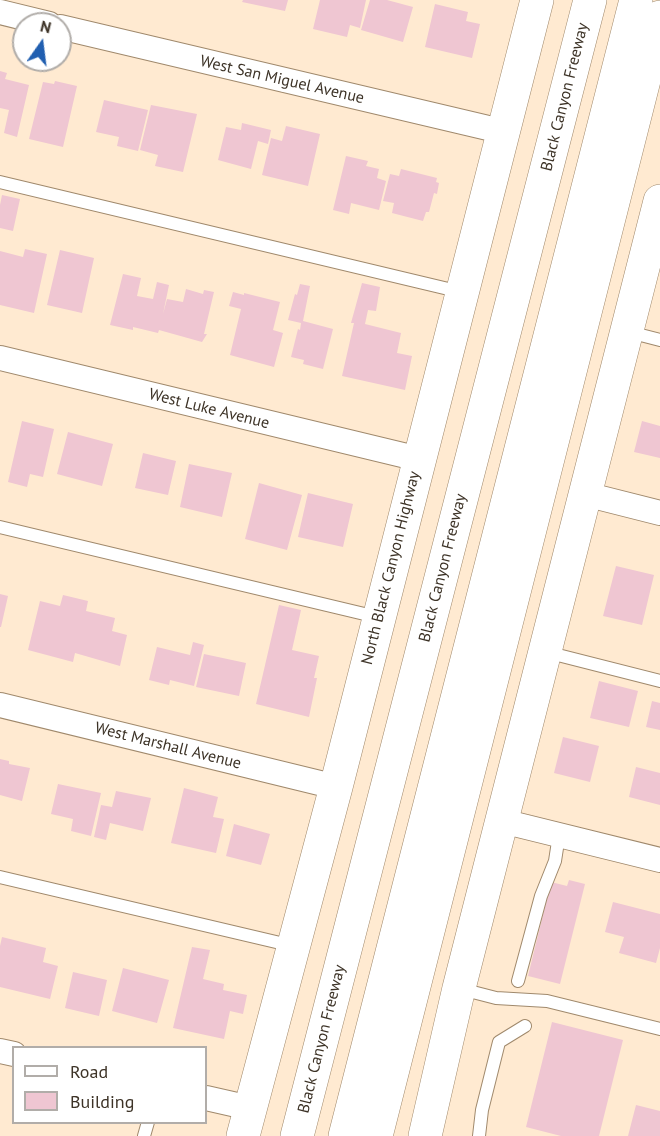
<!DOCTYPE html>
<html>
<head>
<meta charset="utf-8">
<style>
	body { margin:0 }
	#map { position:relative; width:660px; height:1136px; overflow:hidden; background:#ffead1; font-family:"PT Sans",sans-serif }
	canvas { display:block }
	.legend { position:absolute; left:12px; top:1046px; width:195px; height:78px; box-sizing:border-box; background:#fff; border:2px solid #b1ada9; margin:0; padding:8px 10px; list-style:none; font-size:18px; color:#3d3327 }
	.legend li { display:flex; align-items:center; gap:12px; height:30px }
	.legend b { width:30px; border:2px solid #b1ada9 }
	.north { position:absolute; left:12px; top:12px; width:60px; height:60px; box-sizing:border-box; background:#fff; border:2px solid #b1ada9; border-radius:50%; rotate:14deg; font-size:16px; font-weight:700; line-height:24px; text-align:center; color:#3d3327 }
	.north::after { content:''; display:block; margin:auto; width:21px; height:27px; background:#215fb0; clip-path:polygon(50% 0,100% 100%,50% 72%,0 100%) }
</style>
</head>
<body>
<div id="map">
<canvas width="660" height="1136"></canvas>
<ul class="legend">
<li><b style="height:8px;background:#fff"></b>Road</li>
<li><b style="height:16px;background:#efc6d2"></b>Building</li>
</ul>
<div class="north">N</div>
</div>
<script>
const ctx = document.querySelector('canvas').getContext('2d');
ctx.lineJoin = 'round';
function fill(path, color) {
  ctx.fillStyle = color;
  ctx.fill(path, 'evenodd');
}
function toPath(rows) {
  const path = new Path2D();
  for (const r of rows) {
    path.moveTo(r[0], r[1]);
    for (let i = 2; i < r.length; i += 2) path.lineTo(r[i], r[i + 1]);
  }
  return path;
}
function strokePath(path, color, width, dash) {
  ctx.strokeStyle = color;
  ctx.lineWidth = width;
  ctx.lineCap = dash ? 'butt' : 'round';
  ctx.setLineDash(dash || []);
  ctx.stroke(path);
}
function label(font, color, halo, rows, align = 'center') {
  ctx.font = font + ' "PT Sans",sans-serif';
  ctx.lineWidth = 6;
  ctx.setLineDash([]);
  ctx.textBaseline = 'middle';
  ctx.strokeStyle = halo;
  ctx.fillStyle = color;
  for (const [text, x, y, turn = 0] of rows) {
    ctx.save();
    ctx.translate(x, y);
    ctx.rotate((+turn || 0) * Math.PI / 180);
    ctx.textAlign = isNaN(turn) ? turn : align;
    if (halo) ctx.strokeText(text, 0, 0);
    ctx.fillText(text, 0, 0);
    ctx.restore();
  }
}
const building = toPath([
	[243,0,288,0,285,11,242,2],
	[320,0,366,0,360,28,350,25,347,37,313,29],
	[370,0,387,0,413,7,403,42,361,30],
	[435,4,468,12,466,21,480,24,472,58,425,47],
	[0,71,7,73,5,79,29,85,17,137,4,133,9,110,0,108],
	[55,81,77,86,63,147,29,139,43,82,54,84],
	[104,100,148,110,138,151,117,146,119,137,96,132],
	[151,105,197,114,183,172,155,166,158,155,140,150],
	[242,123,271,130,268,144,258,141,251,169,218,160,226,127,241,130],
	[286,126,320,134,308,186,262,175,271,138,282,141],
	[346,156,368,161,366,166,379,169,377,178,386,181,379,210,351,203,349,214,333,210],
	[401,169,437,178,436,182,439,183,437,194,434,193,429,212,426,212,423,221,392,213,394,203,383,201,390,174,399,176],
	[2,195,20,199,13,231,0,228,0,205],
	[25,249,47,254,34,313,0,305,0,251,23,257],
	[60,250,94,258,82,313,47,305],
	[123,274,141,278,137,296,153,299,157,282,169,285,163,314,167,299,183,302,186,289,203,294,204,290,214,292,204,334,207,334,202,342,159,330,158,333,133,327,133,330,110,325],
	[362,283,380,287,376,311,368,310,365,324,401,333,397,353,412,356,405,390,342,376,354,323,351,323],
	[300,284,310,286,303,321,333,329,323,369,303,364,304,360,291,357,298,329,300,330,301,323,288,320,295,294,297,295],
	[233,292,244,295,244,293,280,302,273,330,283,333,274,367,230,355,241,309,229,306],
	[22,421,54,429,43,477,30,474,27,487,8,482],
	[642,421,660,426,660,458,634,452],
	[68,432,113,444,102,486,57,474],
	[143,453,176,461,168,495,135,488],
	[189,464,232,473,222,517,180,507],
	[259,483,302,495,287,550,245,539],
	[308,493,353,504,343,547,298,537],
	[616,566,654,575,642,625,603,616],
	[0,594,8,596,1,627,0,627],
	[63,595,88,601,86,611,115,618,112,631,127,635,120,666,75,653,73,662,28,650,40,601,60,606],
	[279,605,301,610,292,650,319,656,314,678,317,678,309,717,256,704],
	[193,642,204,645,194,686,170,680,169,685,149,680,157,647,190,655],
	[204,654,246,663,239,696,196,687],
	[599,681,638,691,629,727,590,718],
	[652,701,660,703,660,730,646,727],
	[563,737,599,746,590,782,554,773],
	[0,759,9,761,9,764,30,768,22,801,0,795],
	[636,767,660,773,660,805,629,797],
	[58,784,101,793,91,836,71,831,73,819,51,814],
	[184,788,218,797,213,817,224,819,216,853,171,843],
	[116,791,151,798,143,831,110,823,106,840,94,837,101,805,112,807],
	[234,824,270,834,261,865,226,856],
	[569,880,585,884,560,984,528,976,551,882,567,886],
	[613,902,660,914,660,948,656,963,619,953,624,937,605,932],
	[2,937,46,948,43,962,58,966,50,999,0,987,0,946],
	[192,947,210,950,203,979,224,984,223,990,247,995,243,1014,230,1011,224,1039,173,1028],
	[123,968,169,980,157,1023,112,1011],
	[73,972,107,980,99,1016,65,1008],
	[552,1022,623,1040,599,1136,561,1136,526,1127],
	[636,1105,660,1111,660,1136,628,1136]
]);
const lane = toPath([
	[0,182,461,292],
	[629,332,660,340],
	[0,527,377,617],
	[546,652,660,681],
	[0,877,293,946],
	[518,981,541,896,555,861,559,835],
	[461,989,496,998,547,1001,660,1029],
	[144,1136,148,1122],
	[479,1136,482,1110,499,1042,525,1026]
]);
const street = toPath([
	[0,12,49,24],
	[60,27,505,132],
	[0,358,419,459],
	[585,494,660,513],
	[0,705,336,787],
	[502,821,660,860],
	[0,1051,14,1054],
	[206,1098,250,1108]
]);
const secondary = toPath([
	[243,1136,336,787,537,0],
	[425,1136,459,988,660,201]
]);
const highway = toPath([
	[297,1136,590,0],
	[345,1136,636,0],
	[376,1136,660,17]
]);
const streetNames = [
	["West San Miguel Avenue",282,80,13],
	["Black Canyon Freeway",565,97,-76],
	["West Luke Avenue",209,409,14],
	["North Black Canyon Highway",391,568,-76],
	["Black Canyon Freeway",443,568,-76],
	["West Marshall Avenue",168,746,14],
	["Black Canyon Freeway",322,1039,-76]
];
fill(building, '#efc6d2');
strokePath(lane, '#a0896c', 14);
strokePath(street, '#a0896c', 26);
strokePath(secondary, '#a0896c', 34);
strokePath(highway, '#a0896c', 34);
strokePath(lane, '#fff', 12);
strokePath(street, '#fff', 24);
strokePath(secondary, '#fff', 33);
strokePath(highway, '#fff', 33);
label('16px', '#3d3327', '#fff', streetNames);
</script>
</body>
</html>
